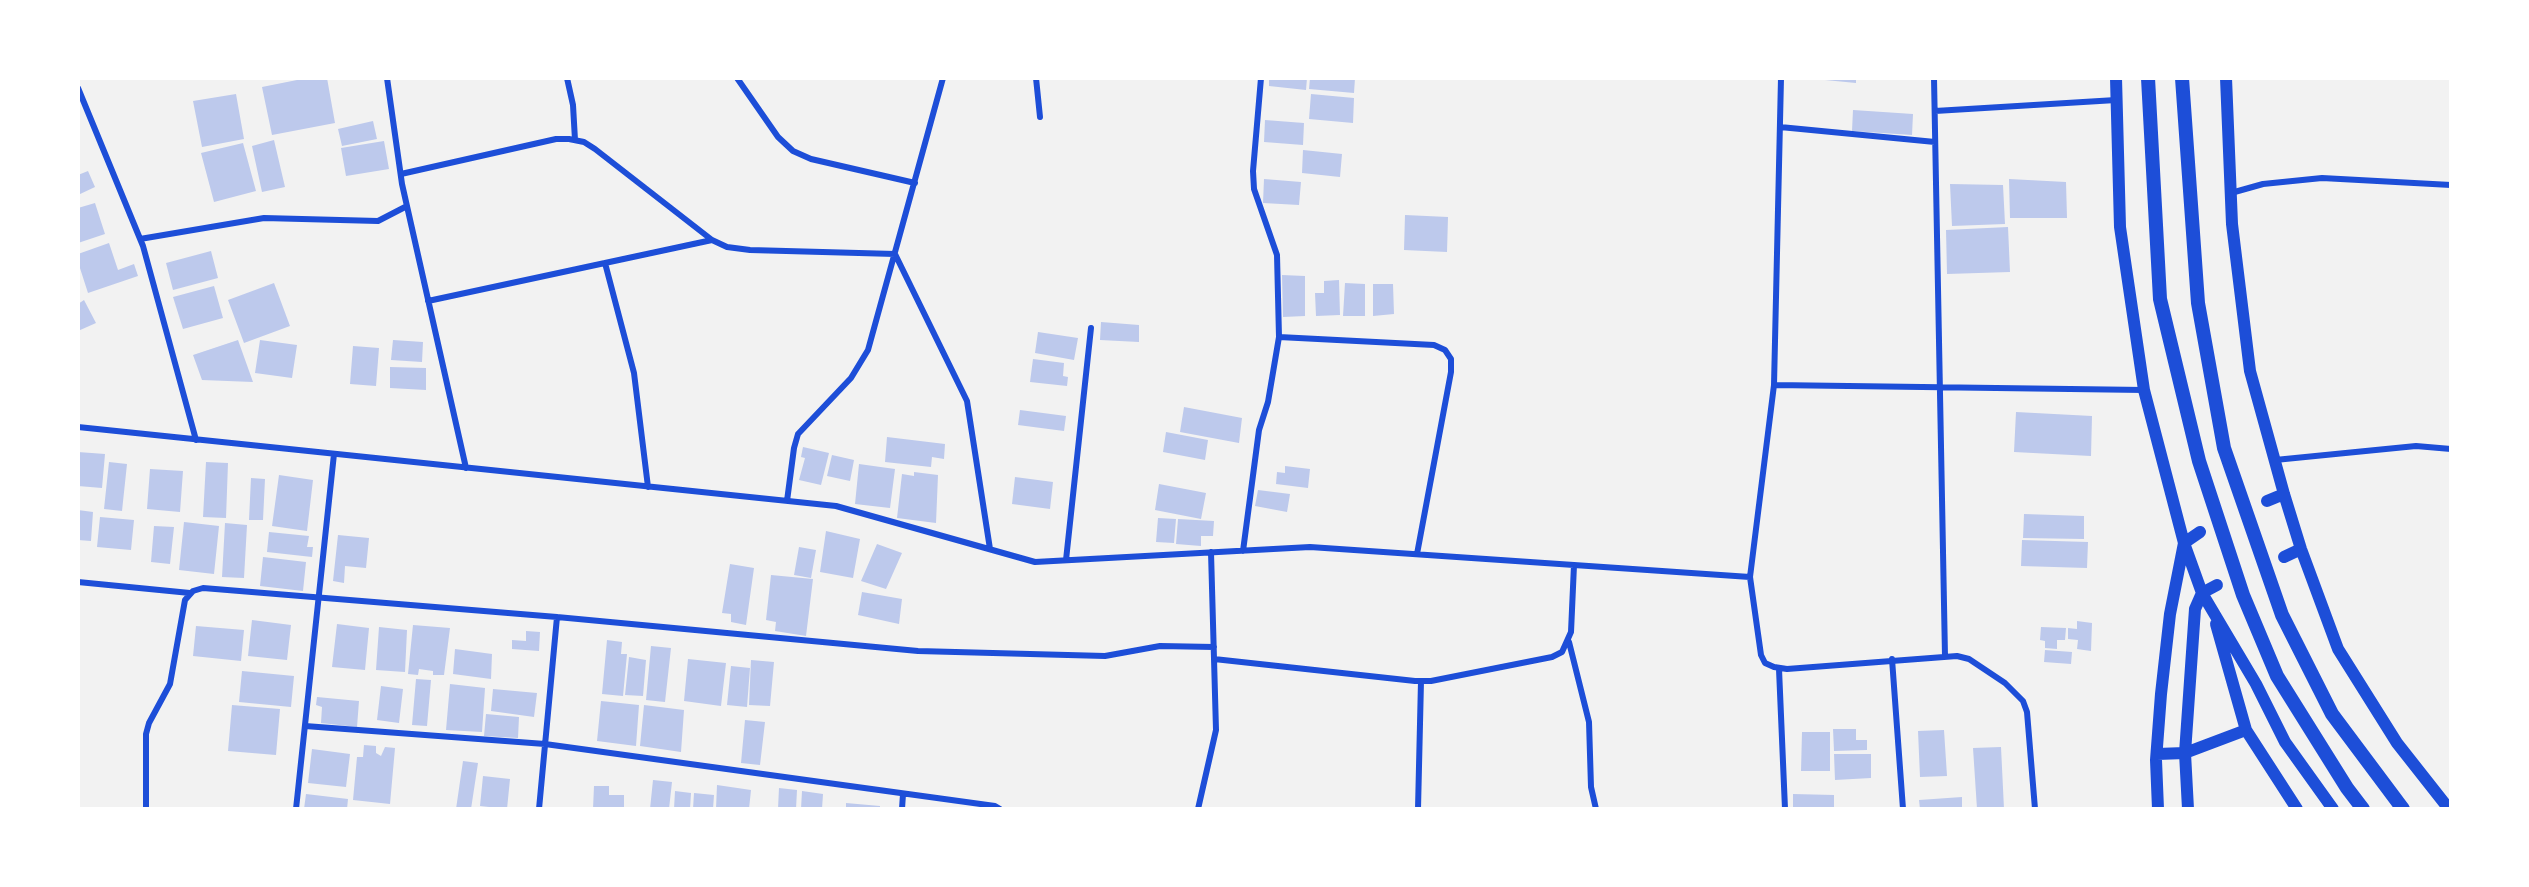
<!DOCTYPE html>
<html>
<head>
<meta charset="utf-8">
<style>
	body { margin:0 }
	#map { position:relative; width:2529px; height:887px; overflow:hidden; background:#f2f2f2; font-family:Arial,sans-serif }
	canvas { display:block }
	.frame { position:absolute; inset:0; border:80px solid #fff; pointer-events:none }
</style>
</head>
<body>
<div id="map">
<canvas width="2529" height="887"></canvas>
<div class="frame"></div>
</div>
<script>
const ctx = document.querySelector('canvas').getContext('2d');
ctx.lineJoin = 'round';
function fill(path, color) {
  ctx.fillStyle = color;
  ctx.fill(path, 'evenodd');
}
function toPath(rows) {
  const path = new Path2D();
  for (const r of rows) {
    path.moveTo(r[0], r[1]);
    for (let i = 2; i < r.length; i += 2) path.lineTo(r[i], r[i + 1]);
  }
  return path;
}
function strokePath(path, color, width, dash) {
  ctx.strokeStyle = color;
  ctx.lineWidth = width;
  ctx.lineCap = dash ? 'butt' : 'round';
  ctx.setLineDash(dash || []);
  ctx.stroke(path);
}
const building = toPath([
	[307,78,327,78,335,123,272,135,262,87],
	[1269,78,1307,78,1306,90,1269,86],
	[1310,78,1355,78,1354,93,1309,89],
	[1825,78,1856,78,1856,83,1825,80],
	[236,94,244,139,202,147,193,101],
	[1311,94,1354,98,1353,123,1309,119],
	[1853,110,1913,114,1912,135,1852,131],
	[1265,120,1304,123,1303,145,1264,142],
	[373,121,377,139,342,146,338,129],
	[274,140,285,187,262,192,252,146],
	[384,141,389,169,346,176,341,148],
	[243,143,256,191,214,202,201,153],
	[1303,150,1342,154,1340,177,1302,173],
	[88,171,95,187,78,195,78,175],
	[1264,179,1301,182,1299,205,1263,203],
	[2009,179,2066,182,2067,218,2010,218],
	[1950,184,2003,185,2005,224,1952,226],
	[95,203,105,234,78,243,78,208],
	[1405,215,1448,217,1447,252,1404,250],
	[2008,227,2010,272,1947,274,1946,230],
	[109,243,118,270,134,264,138,276,88,293,78,262,78,254],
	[211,251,218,278,173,290,166,263],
	[1282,275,1305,276,1305,316,1283,317],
	[1339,280,1340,315,1316,316,1315,293,1324,293,1324,281],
	[274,283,290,326,244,343,228,300],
	[1345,283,1365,284,1365,316,1343,316],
	[1373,284,1393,284,1394,314,1373,316],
	[214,286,223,318,183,329,173,297],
	[84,300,96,323,78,331,78,304],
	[1101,322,1139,325,1139,342,1100,340],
	[1038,332,1078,338,1074,360,1035,353],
	[238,340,253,382,202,380,193,355],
	[260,340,297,345,292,378,255,373],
	[393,340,423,342,422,362,391,360],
	[353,346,379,348,376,386,350,384],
	[1033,359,1064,363,1063,376,1068,377,1067,386,1030,382],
	[390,367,426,368,426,390,390,388],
	[1184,407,1242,418,1239,443,1180,432],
	[1020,410,1066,416,1064,431,1018,425],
	[2016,412,2092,416,2091,456,2014,452],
	[1166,432,1208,440,1205,460,1163,452],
	[887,437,945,444,944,459,932,457,931,467,885,462],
	[803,447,829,453,821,485,799,480,805,458,801,457],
	[78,452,105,454,102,488,78,486],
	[832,455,854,460,850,481,827,476],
	[109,462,127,464,122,511,104,509],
	[206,462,228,463,226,518,203,517],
	[859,464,895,469,890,508,855,504],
	[1285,466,1310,469,1308,488,1276,484,1277,472,1285,473],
	[150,469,183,471,180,512,147,509],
	[914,472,938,475,936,523,897,518,902,474,914,476],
	[279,475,313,480,307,531,272,526],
	[1015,477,1053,482,1050,509,1012,504],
	[251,478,265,479,263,520,249,520],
	[1159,484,1206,493,1201,519,1155,510],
	[1258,490,1290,494,1287,512,1255,506],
	[78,510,93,512,91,541,78,540],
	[2024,514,2084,516,2084,539,2023,538],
	[100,517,134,520,131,550,97,547],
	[1158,518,1176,519,1174,543,1156,542],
	[1178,519,1214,521,1213,536,1201,536,1201,546,1176,544],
	[184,522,219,526,214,574,179,570],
	[225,523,247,525,244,578,222,577],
	[154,526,174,527,170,564,151,562],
	[826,531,860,539,853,578,820,572],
	[269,532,309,536,307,547,313,547,312,557,267,552],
	[338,535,369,538,366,568,345,566,344,583,333,581],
	[2022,540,2088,542,2087,568,2021,566],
	[877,544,902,553,886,589,861,581],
	[799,547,816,550,811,578,794,575],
	[263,557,306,562,303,591,260,586],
	[730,564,754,568,746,625,731,622,731,614,722,613],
	[771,575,813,579,806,636,775,631,776,622,766,620],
	[862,592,902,599,899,624,858,615],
	[252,620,291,625,287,660,248,656],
	[2077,621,2092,623,2091,651,2077,649,2078,640,2068,639,2068,628,2077,629],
	[337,624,369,628,365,670,332,667],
	[413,625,450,628,444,675,433,675,433,671,419,669,418,675,408,674],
	[196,626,244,630,241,661,193,656],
	[379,627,407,630,405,672,376,670],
	[2041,627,2066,628,2065,640,2057,640,2057,649,2045,648,2045,641,2040,640],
	[526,631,540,632,539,651,512,649,512,640,526,641],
	[607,640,622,642,621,654,627,654,623,696,602,694],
	[651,646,671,648,665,702,646,700],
	[455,649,492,654,491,679,453,674],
	[2045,650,2072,652,2071,664,2044,662],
	[629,657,646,660,643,696,625,695],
	[688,659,726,663,721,706,684,701],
	[751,660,774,662,770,706,749,705],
	[731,666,750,668,747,707,727,705],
	[242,671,294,676,291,707,239,702],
	[416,679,431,680,427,726,412,725],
	[450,684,485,688,482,732,446,730],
	[381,686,403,689,399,723,377,720],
	[493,689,537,693,534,717,491,711],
	[317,697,359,701,357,727,321,723,322,707,316,705],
	[601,701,639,705,636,746,597,741],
	[232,705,280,709,276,755,228,751],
	[644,705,684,710,681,752,640,746],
	[486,714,519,717,518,738,484,736],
	[745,720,765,722,760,765,741,763],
	[1833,729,1856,729,1856,740,1867,740,1867,750,1834,751],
	[1944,730,1947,776,1920,777,1918,731],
	[1802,732,1830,732,1830,771,1801,771],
	[364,745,376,746,376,753,381,756,385,747,395,748,390,804,353,800,357,757,363,757],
	[2001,747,2004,809,1977,809,1973,748],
	[312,749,350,754,346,787,308,783],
	[1834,754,1871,754,1871,778,1835,780],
	[463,761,478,763,471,809,456,809],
	[483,776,510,779,507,809,480,806],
	[653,780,672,782,669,809,650,809],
	[717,785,751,790,749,809,716,809],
	[594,786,609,786,609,795,624,795,624,809,593,809],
	[779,788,797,790,796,809,778,809],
	[675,791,691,793,690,809,674,809],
	[802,791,823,794,822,809,801,809],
	[694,793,714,795,713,809,693,809],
	[306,794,348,799,347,809,304,809],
	[1793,794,1834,795,1834,809,1793,809],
	[1962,797,1962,809,1920,809,1919,800],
	[846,803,880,806,880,809,846,809]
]);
const minor = toPath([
	[387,78,402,184,466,468],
	[567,78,573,105,575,140],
	[737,78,778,137,793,151,811,159,915,183],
	[1036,78,1040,117],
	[1934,78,1945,656],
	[78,88,143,246,196,440],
	[1935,111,2116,100],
	[1780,127,1935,142],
	[401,174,556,139,569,139,584,142,595,149,712,240,727,247,750,250,895,254,967,401,990,549],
	[2231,193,2263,184,2322,178,2451,185],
	[140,239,264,218,378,221,407,206],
	[605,263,634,373,648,487],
	[428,301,712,240],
	[1279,337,1434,345,1445,350,1451,359,1451,372,1417,554],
	[1774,385,1781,78],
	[78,427,836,506,1035,562,1310,547,1750,577,1774,385,2144,390],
	[2275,460,2416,446,2451,449],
	[787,501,794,448,798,434,851,378,868,350,943,78],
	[1243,551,1259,430,1268,402,1279,337,1277,255,1254,189,1253,171,1261,78],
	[1066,560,1091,328],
	[1750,577,1761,655,1765,663,1774,667,1787,669,1957,656,1969,659,2005,683,2023,701,2027,712,2035,809],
	[78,582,190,593],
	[1569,642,1589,722,1591,787,1596,809],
	[1214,659,1415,681,1431,681,1552,657,1562,652,1571,632,1574,565],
	[1892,659,1903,809],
	[1779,669,1785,809],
	[305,726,545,744,995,806,1000,809],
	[146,809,146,734,149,723,170,684,185,600,193,591,203,588,557,617,918,651,1105,656,1160,646,1214,647],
	[296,809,334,454],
	[539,809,557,617],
	[902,809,903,794],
	[1198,809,1216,730,1211,552],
	[1418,809,1421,681]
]);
const secondary = toPath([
	[2116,78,2120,227,2144,390,2184,543,2202,593,2256,684,2285,742,2333,809],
	[2226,78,2232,224,2250,371,2284,494,2301,549,2338,649,2397,743,2449,809],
	[2267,501,2284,494],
	[2284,557,2301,549],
	[2216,624,2246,730],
	[2157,754,2185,753,2246,730,2297,809],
	[2158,809,2156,760,2161,694,2170,614,2184,543,2200,532],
	[2188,809,2185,753,2195,609,2202,593,2217,585]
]);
const trunk = toPath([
	[2148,78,2160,299,2199,461,2243,595,2277,676,2347,788,2363,809],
	[2182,78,2198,303,2224,448,2282,615,2332,714,2403,809]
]);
fill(building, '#bdc9ec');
strokePath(minor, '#1d4ed8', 6);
strokePath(secondary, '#1d4ed8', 12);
strokePath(trunk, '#1d4ed8', 14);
</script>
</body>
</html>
